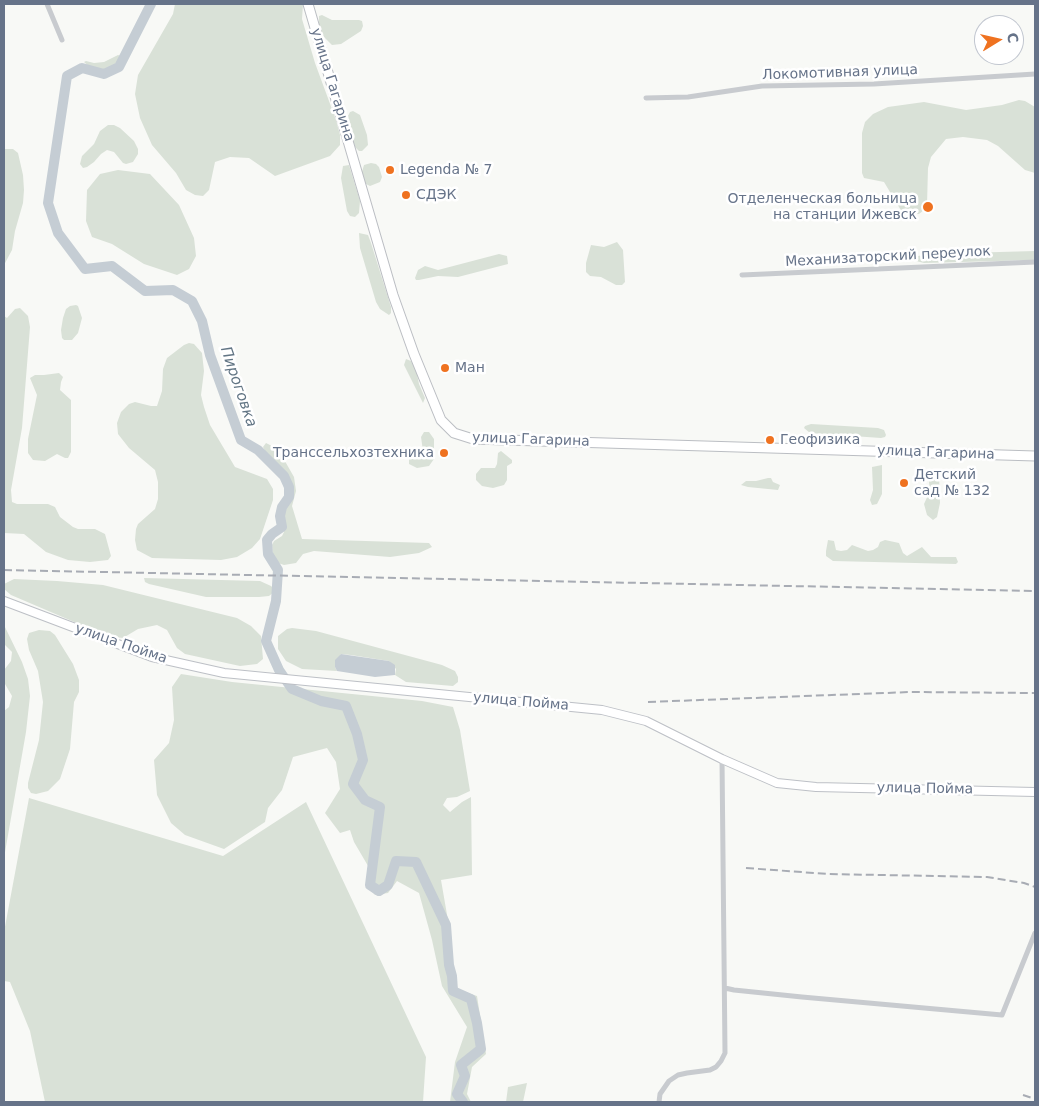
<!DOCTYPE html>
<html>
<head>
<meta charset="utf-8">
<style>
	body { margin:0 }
	#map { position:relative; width:1039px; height:1106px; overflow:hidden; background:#f8f9f6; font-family:"DejaVu Sans",sans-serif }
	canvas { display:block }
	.frame { position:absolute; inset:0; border:5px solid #667389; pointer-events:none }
	.north { position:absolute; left:974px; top:15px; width:50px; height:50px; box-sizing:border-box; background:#fff; border:1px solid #c2c7d0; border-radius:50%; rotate:81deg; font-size:14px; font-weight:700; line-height:20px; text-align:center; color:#667389 }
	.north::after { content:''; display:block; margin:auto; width:18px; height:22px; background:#ef7220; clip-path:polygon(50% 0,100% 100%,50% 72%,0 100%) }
</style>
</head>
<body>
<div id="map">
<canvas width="1039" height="1106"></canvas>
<div class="frame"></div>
<div class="north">С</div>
</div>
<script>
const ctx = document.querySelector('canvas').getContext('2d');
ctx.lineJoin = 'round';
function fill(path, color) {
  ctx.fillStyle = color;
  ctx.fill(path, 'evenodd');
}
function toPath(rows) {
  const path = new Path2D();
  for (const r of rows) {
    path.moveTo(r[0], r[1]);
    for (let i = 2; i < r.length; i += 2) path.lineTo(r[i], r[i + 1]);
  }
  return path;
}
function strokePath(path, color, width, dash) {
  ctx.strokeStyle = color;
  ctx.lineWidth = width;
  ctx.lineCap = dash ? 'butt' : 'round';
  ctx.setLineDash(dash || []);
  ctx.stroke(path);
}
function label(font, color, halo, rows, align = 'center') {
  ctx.font = font + ' "DejaVu Sans",sans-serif';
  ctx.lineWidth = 5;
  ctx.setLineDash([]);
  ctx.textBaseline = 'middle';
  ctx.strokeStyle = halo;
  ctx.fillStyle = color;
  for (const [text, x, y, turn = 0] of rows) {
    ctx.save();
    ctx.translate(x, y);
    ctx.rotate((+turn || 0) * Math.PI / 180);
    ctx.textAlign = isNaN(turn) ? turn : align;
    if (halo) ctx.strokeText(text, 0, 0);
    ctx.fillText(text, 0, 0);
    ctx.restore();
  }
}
const green = toPath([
	[175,4,303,4,302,19,315,63,336,120,340,135,340,145,330,156,275,176,249,158,230,157,215,162,209,190,203,196,195,195,186,190,176,173,152,145,140,118,135,94,138,75,173,14],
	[322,15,332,20,359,20,362,21,363,26,361,31,341,44,332,45,323,36,319,25,319,16],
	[118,55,121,56,120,59,112,67,100,70,91,68,84,62,86,61,94,63,104,62],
	[1019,100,1025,101,1035,107,1035,173,1025,170,998,146,987,140,963,137,946,139,931,157,928,168,927,205,924,210,919,214,907,214,902,212,884,182,864,178,862,173,862,133,865,122,873,114,888,107,924,102,966,110,1002,105],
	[353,111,360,115,367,135,368,145,362,151,359,151,355,147,352,139,348,116,350,112],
	[108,125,114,125,120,128,134,141,138,149,138,154,133,162,126,164,123,163,114,152,107,150,101,154,94,162,87,167,83,168,80,164,82,156,94,144,100,131],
	[4,149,13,149,18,153,23,175,24,190,23,203,15,231,12,250,4,265],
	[371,163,376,164,379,167,382,177,380,182,370,186,366,184,361,175,364,165],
	[349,165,360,201,359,213,355,217,350,216,347,211,341,178,343,166],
	[118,170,150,174,179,205,194,238,196,256,189,269,177,275,144,264,112,244,92,237,86,221,87,190,100,174],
	[359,233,368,235,371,243,391,307,391,313,389,315,380,309,376,302,360,248],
	[617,242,623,250,625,282,622,285,616,285,601,277,590,276,586,272,586,263,591,245,604,247],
	[1035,251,1035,260,924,263,916,261,916,258,918,256,929,254],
	[499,254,507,256,508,264,458,277,438,276,419,280,416,280,415,278,418,270,425,266,438,270],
	[76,305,78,306,82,318,78,333,72,340,64,340,62,338,61,330,63,318,66,309,70,306],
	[20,308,28,316,30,327,22,428,11,490,12,502,17,504,48,504,55,507,60,517,73,527,78,529,95,529,105,534,111,556,108,560,90,562,68,560,46,552,24,534,4,533,4,316,7,318,15,309],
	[189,343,194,344,202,353,204,371,201,395,204,407,210,425,235,467,267,479,273,489,273,500,260,539,252,548,237,557,221,560,152,558,137,550,135,540,136,529,138,524,155,509,158,499,158,482,155,470,129,448,118,434,117,423,121,412,129,404,135,402,151,406,157,406,162,391,163,369,167,358,184,345],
	[406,359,411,361,416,369,419,384,425,398,423,403,404,365],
	[59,373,63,377,61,382,60,390,71,400,71,452,68,458,65,458,57,454,45,461,33,460,28,453,28,439,37,395,30,378,35,375,44,375],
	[811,424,878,428,884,430,886,435,885,437,881,438,810,433,804,428,805,426],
	[424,432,429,432,434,439,434,459,429,466,417,468,409,464,409,459,423,451,421,437],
	[266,443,278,449,294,477,296,491,292,506,302,539,429,543,432,547,419,553,390,557,314,551,303,554,296,563,284,565,278,563,273,554,272,545,274,541,282,536,284,532,285,509,290,497,291,487,286,473,265,451,263,447],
	[501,451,512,460,512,463,507,466,507,480,504,485,493,488,482,486,476,480,476,474,481,468,495,468,497,464,498,453],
	[882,465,882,494,877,504,872,505,870,500,873,490,872,467],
	[931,470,936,470,939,475,940,503,937,517,933,520,927,515,924,504,930,491,928,474],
	[768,478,771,478,773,482,780,485,778,490,748,487,741,485,746,481,756,481],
	[828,540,834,541,836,550,841,551,847,550,852,545,868,551,873,550,878,547,880,542,885,540,899,543,903,553,907,556,922,547,931,557,956,557,958,562,956,564,833,561,826,556,826,551],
	[144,578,260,581,271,586,273,588,274,592,269,596,259,597,206,597,149,584,145,582],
	[14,579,57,581,103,585,237,618,251,626,261,636,263,659,257,664,240,666,185,654,177,648,167,630,157,625,138,629,123,638,107,636,11,595,4,589,4,584],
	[4,625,22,662,28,679,30,696,26,732,4,858,4,711,9,707,12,696,5,684,4,680,4,670,11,661,12,652,4,644],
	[292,628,316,631,442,665,455,671,458,677,458,682,453,686,406,682,395,675,396,669,389,661,351,655,341,654,335,667,337,671,302,669,286,661,278,649,278,636,287,629],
	[39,630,50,631,55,635,73,664,79,680,79,692,74,702,70,749,60,779,48,791,36,794,31,793,28,788,28,783,39,740,43,702,38,671,29,650,27,639,29,633],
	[181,674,232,682,422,701,453,707,460,730,470,791,457,797,447,798,443,805,450,812,462,802,471,797,472,875,441,880,450,932,454,981,459,990,477,996,486,1054,472,1067,467,1094,471,1102,450,1102,455,1062,467,1027,442,986,432,940,419,893,397,881,388,893,375,895,366,885,371,871,354,842,350,830,340,833,325,813,340,789,336,762,327,748,293,757,282,790,268,808,265,822,224,849,185,835,171,823,157,795,154,760,169,743,174,720,172,687],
	[29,798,223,856,306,802,426,1057,423,1102,45,1102,30,1031,10,982,4,981,4,932],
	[527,1083,523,1102,506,1102,508,1087]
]);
const water = toPath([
	[341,654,389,661,395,665,395,675,375,677,337,671,335,667,335,660]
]);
const river = toPath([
	[151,4,119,67,104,74,82,68,67,76,48,203,58,233,85,269,112,266,145,291,173,290,192,301,202,321,210,355,241,440,258,450,284,476,289,487,289,497,282,507,280,516,282,527,272,534,267,540,268,554,278,570,276,601,266,641,279,670,292,689,321,701,346,706,357,734,363,760,353,784,365,800,380,807,370,885,379,891,388,885,396,861,416,862,446,925,449,965,452,976,453,991,471,999,477,1023,481,1049,461,1065,465,1076,457,1094,463,1102]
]);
const street = toPath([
	[47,4,62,40],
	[646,98,688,97,762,86,874,84,1035,74],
	[742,275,1035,262],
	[725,988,734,990,802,997,1002,1015,1035,933],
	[659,1102,660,1094,669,1081,678,1075,687,1073,710,1070,716,1067,721,1061,725,1053,722,759]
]);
const secondary = toPath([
	[4,601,152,657,224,673,602,710,646,721,722,759,777,783,816,787,1035,792]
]);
const primary = toPath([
	[308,4,393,295,414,354,441,420,454,433,473,439,1035,456]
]);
const rail = toPath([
	[4,570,1035,591],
	[648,702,911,692,1035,693],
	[746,868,828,874,987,877,1024,883,1035,887],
	[1023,1095,1035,1099]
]);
const markers = [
	[390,170,5,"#ef7220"],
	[406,195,5,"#ef7220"],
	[928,207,6,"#ef7220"],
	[445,368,5,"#ef7220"],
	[770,440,5,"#ef7220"],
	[444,453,5,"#ef7220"],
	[904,483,5,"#ef7220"]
];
const streetNames = [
	["Локомотивная улица",840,73,-2],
	["улица Гагарина",332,85,73],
	["Механизаторский переулок",888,257,-3],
	["улица Гагарина",531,440,2],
	["улица Гагарина",936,453,2],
	["улица Пойма",121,644,19],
	["улица Пойма",521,702,5],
	["улица Пойма",925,789,1]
];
const poiNames = [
	["Legenda № 7",400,170],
	["СДЭК",416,195],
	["Отделенческая больница",917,199,"right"],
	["на станции Ижевск",917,215,"right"],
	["Ман",455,368],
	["Геофизика",780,440],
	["Транссельхозтехника",434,453,"right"],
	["Детский",914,475],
	["сад № 132",914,491]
];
const waterNames = [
	["Пироговка",238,387,71]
];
fill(green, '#d9e1d7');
fill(water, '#c5cdd4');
strokePath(river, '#c5cdd4', 10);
strokePath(secondary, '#bdc0c6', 10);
strokePath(primary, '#bbbec3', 11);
strokePath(street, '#c8cbcf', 5);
strokePath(secondary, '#fff', 8);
strokePath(primary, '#fff', 9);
strokePath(rail, '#a8acb4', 2, [8, 4]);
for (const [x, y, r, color] of markers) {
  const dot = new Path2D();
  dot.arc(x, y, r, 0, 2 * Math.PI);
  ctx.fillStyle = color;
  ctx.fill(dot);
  strokePath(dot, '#fff', 2);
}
label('14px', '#667389', '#fff', streetNames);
label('14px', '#667389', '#fff', poiNames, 'left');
label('italic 15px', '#627584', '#fff', waterNames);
</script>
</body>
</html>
